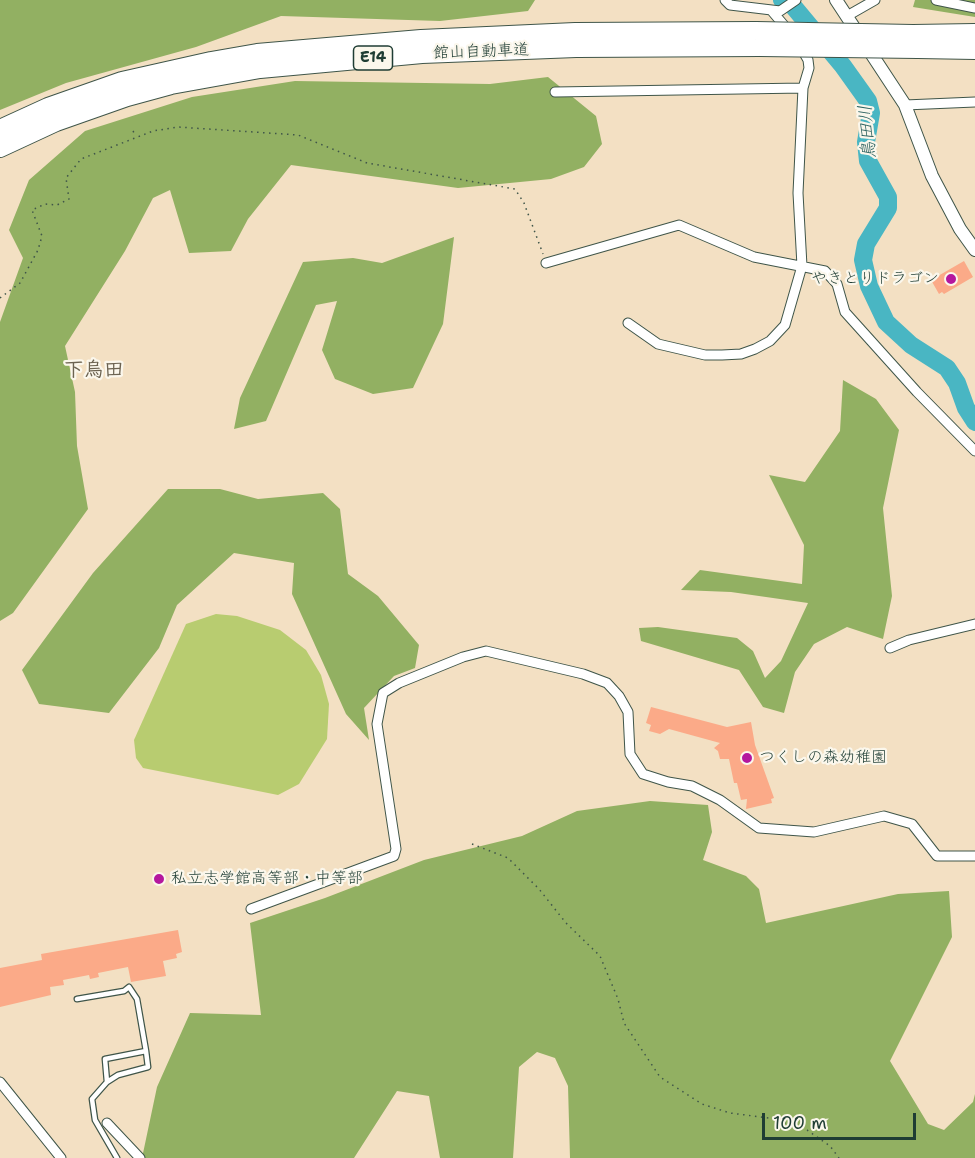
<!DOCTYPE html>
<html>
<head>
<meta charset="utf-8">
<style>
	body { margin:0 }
	#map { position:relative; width:975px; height:1158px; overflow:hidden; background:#f3e0c3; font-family:"Shantell Sans",sans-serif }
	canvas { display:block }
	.scale { position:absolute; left:762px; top:1113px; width:154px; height:27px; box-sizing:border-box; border:3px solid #1f3d34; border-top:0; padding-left:8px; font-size:18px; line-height:21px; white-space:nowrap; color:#1f3d34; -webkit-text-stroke:4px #fbf7ec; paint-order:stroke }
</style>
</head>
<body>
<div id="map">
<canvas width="975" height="1158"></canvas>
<div class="scale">100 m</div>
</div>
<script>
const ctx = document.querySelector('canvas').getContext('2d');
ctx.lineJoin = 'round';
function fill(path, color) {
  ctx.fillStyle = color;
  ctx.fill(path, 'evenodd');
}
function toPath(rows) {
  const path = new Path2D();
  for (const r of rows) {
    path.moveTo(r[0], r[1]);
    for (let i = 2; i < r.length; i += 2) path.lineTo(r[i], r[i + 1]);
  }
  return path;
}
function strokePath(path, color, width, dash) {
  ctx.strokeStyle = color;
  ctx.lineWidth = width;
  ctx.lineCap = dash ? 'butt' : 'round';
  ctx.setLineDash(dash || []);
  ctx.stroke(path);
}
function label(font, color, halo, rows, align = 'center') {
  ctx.font = font + ' "Shantell Sans","Klee One",sans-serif';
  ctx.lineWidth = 4.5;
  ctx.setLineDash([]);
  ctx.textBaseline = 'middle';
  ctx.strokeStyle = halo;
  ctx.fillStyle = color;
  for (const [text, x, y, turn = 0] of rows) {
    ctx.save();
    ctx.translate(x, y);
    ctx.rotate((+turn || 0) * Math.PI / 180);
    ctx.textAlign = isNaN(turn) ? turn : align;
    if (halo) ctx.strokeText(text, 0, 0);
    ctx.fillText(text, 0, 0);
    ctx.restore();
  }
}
const green = toPath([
	[216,614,237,616,280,630,306,650,321,675,329,704,327,739,299,784,278,795,143,768,136,758,134,740,186,624]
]);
const forest = toPath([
	[0,0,535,0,528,11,440,21,281,16,196,47,66,83,0,110],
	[915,0,975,0,975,17,913,7],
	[548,77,596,116,602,144,584,167,551,179,458,188,291,165,248,219,231,251,189,253,170,190,153,198,125,251,65,346,75,392,77,446,88,509,13,613,0,621,0,322,23,258,9,230,29,180,85,131,192,97,295,81,490,84],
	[454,237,443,324,413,388,373,394,335,379,322,350,337,301,316,305,266,421,234,429,240,398,303,262,353,258,382,263],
	[843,380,876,399,899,430,883,508,892,596,883,639,847,627,814,644,795,672,784,713,763,707,739,670,641,641,639,628,658,627,737,638,753,651,765,678,781,661,808,603,731,592,681,590,700,570,802,584,804,545,769,475,805,482,840,431],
	[168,489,220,489,258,499,323,493,340,509,348,574,378,596,419,645,415,668,394,676,364,708,369,740,346,714,292,594,294,563,234,553,177,605,159,648,109,713,39,704,22,670,93,573],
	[650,801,708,805,712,832,703,860,746,876,759,889,766,923,898,894,949,891,952,937,890,1061,928,1124,944,1130,973,1102,975,1094,975,1158,570,1158,568,1086,555,1058,537,1052,519,1067,513,1158,440,1158,429,1096,397,1091,354,1158,142,1158,157,1087,190,1013,261,1015,250,923,325,898,424,860,522,836,577,811]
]);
const river = toPath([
	[782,0,793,6,843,66,868,101,871,113,866,142,868,161,888,197,888,208,866,244,863,260,869,286,886,322,911,345,947,368,957,383,966,408,975,422]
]);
const building = toPath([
	[964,261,973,277,944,294,942,292,939,294,931,280],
	[651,707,727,727,751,722,755,745,774,798,771,799,772,803,746,809,747,799,741,800,737,783,734,783,729,759,720,759,718,751,714,748,720,743,669,729,660,734,649,731,651,725,646,723],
	[178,930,182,952,176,954,177,958,163,961,166,976,131,982,128,967,98,973,99,977,90,979,89,975,63,980,64,985,50,987,51,995,0,1007,0,968,42,960,41,954]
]);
const path = toPath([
	[133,131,136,136],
	[0,298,20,283,38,250,42,236,32,210,45,204,57,205,69,199,66,178,81,159,153,131,178,127,298,135,367,163,515,189,524,203,543,254],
	[472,844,508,858,539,889,566,923,600,956,618,999,624,1023,660,1077,702,1104,730,1113,769,1118,807,1130,830,1146,839,1158]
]);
const service = toPath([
	[77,999,124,991,129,987,137,999,146,1051,105,1059,107,1082,92,1099,95,1120,117,1158],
	[107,1082,118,1075,148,1067,146,1051]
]);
const minor = toPath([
	[725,0,730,5,780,11,796,0],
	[936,0,975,8],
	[771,10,788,30],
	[847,16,875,0],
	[555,92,803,88],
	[905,105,975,102],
	[546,263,679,225,754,257,825,271,837,284,845,312,917,392,975,451],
	[628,323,658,344,705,355,722,355,741,354,755,349,770,341,785,325,802,266,798,193,803,88,809,68,808,60,800,46],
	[890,648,909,640,975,624],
	[251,909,394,856,396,849,377,724,383,693,399,683,463,657,486,651,583,674,607,683,619,696,628,712,630,754,643,774,668,782,692,786,720,800,759,828,814,832,884,816,912,824,937,856,975,856],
	[0,1082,61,1158],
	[107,1123,140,1158]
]);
const tertiary = toPath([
	[836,0,905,105,932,176,960,229,975,250]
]);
const motorway = toPath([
	[913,34,975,33],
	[918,49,975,50],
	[0,129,48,107,122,81,211,61,257,53,421,39,575,32,756,31],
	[0,148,56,122,127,97,171,85,260,69,422,54,576,48,760,47]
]);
const motorwayBridge = toPath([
	[756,31,913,34],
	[760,47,918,49]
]);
const markers = [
	[951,279,6,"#b5179e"],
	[747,758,6,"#b5179e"],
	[159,879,6,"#b5179e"]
];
const shields = [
	[373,58,39]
];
const shieldNames = [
	["E14",373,58]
];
const streetNames = [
	["館山自動車道",481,52,-2]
];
const poiNames = [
	["やきとりドラゴン",939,279,"right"],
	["つくしの森幼稚園",759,758],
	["私立志学館高等部・中等部",171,879]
];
const waterNames = [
	["鳥田川",868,132,-95]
];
const quarterNames = [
	["下烏田",94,371]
];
fill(green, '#b8cc70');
fill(forest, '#92b062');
strokePath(river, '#49b6c3', 18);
fill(building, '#fbaa88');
strokePath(service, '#3f5549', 7);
strokePath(minor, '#3f5549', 11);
strokePath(tertiary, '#3f5549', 14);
strokePath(motorway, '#3f5549', 20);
strokePath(path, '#3f5549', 1.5, [1.5, 4.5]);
strokePath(service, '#fff', 4.5);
strokePath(minor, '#fff', 9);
strokePath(tertiary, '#fff', 12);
strokePath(motorway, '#fff', 18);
strokePath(motorwayBridge, '#3f5549', 20, []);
strokePath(motorwayBridge, '#fff', 18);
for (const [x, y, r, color] of markers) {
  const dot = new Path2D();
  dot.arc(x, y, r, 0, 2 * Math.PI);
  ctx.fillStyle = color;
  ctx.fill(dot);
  strokePath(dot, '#fbf7ec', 2);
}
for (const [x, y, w] of shields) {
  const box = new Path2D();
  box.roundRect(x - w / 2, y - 12, w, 24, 4.5);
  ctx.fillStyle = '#fbf7ec';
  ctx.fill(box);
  strokePath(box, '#1f3d34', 1.5);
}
label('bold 15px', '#1f3d34', null, shieldNames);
label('16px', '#1f3d34', '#fbf7ec', streetNames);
label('16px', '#1f3d34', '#fbf7ec', poiNames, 'left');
label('italic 18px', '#2c615f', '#fbf7ec', waterNames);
label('bold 20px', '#6c6351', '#fbf7ec', quarterNames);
</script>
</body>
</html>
